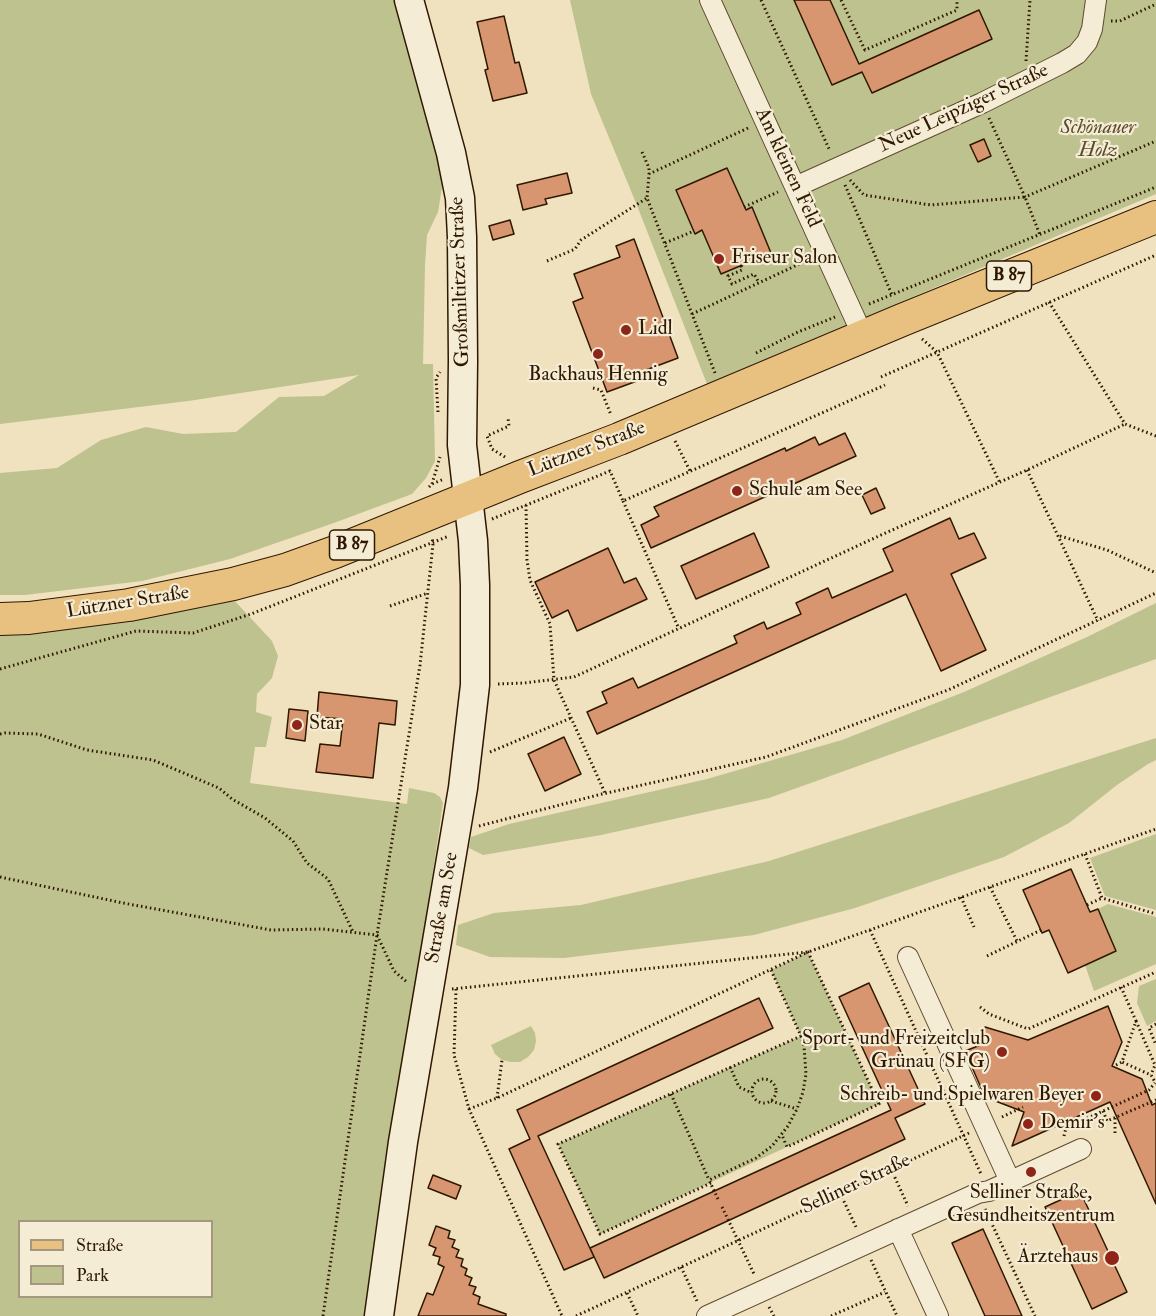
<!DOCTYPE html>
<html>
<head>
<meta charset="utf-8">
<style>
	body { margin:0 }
	#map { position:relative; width:1156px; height:1316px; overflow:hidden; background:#f0e1bf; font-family:"IM FELL Double Pica",serif }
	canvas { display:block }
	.legend { position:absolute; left:18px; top:1220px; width:195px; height:78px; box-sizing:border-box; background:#f5ecd5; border:2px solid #a69780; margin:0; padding:8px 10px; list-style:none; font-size:18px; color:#2f1800 }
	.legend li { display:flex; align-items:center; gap:12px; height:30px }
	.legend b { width:30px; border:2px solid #a69780 }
</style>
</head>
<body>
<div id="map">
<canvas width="1156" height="1316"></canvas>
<ul class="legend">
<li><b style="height:8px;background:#e8c080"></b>Straße</li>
<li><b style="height:16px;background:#bdc28f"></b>Park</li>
</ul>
</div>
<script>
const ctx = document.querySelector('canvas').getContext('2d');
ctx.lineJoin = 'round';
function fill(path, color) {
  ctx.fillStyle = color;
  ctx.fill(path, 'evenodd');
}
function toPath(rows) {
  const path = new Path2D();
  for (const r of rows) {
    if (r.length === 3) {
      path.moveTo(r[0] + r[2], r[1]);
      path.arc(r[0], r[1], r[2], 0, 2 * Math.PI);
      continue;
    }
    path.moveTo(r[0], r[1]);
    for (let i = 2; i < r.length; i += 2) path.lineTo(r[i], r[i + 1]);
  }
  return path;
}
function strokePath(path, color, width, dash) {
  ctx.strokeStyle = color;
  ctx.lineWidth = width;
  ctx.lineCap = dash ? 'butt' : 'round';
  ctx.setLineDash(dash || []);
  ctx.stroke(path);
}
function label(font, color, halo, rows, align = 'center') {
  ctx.font = font + ' "IM FELL Double Pica",serif';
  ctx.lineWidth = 4.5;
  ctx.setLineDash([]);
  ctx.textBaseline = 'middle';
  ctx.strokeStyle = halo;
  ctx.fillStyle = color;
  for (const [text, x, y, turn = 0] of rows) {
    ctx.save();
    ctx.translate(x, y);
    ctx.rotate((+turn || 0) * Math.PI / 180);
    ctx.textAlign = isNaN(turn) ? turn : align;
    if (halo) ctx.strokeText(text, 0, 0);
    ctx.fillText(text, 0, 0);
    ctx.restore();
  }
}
const green = toPath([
	[0,0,396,0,420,83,443,181,438,212,427,235,425,265,423,364,433,364,435,461,426,478,412,494,331,524,230,559,142,581,25,595,0,595,0,473,57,468,101,440,146,427,183,434,236,432,279,397,324,396,359,375,188,401,0,424],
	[570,0,1156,0,1156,194,707,384,636,203,591,94],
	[232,598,272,641,278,656,272,678,257,694,256,712,272,717,266,747,255,747,250,783,407,804,409,788,434,793,440,797,443,803,368,1316,0,1316,0,626],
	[20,1222,212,1222,212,1296,20,1296],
	[1156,603,1156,659,769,798,601,835,483,855,469,848,471,837,509,824,707,779,842,740,964,692,1087,637],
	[1156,738,1156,760,1148,764,1117,785,1069,823,1004,857,855,908,754,935,564,958,490,957,456,945,458,925,494,913,581,905,769,861],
	[1156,834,1156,910,1105,896,1090,858],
	[1108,904,1156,917,1156,964,1094,991,1085,965,1116,951,1098,909],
	[808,952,879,1104,600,1234,558,1144,801,1036,771,970],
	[1156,979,1156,1021,1147,1026,1137,1003,1139,986],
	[531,1026,535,1033,536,1041,534,1050,528,1057,520,1062,511,1062,502,1060,495,1054,491,1045]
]);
const building = toPath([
	[794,0,830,0,859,64,979,10,992,39,872,93,862,72,832,85,794,0],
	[504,16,515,63,519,62,527,93,493,101,485,70,488,69,477,22,504,16],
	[984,139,991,156,978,162,970,145,984,139],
	[727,168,746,210,752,207,771,253,721,274,702,230,695,234,676,190,727,168],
	[567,173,572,193,545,199,547,204,523,210,517,185,567,173],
	[510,220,514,234,493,240,489,226,510,220],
	[634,239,678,358,646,370,648,377,607,392,573,302,583,298,574,274,620,257,616,246,634,239],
	[845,433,856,456,651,548,641,525,659,516,654,507,785,448,786,451,815,437,819,445,845,433],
	[876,488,885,508,871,514,862,495,876,488],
	[950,518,959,539,974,533,986,558,951,574,986,650,941,671,906,594,597,734,587,712,607,703,602,692,633,678,638,688,737,643,734,636,764,622,767,629,801,614,796,603,828,588,832,598,893,571,883,549,950,518],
	[754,533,769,567,696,599,681,566,754,533],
	[608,548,624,583,636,578,647,599,577,631,568,610,552,618,535,582,608,548],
	[319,692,397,701,395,725,379,723,373,778,316,772,320,744,340,746,343,719,317,717,319,692],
	[289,709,308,711,305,741,286,738,289,709],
	[564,737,581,774,545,791,528,754,564,737],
	[1071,869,1090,912,1098,909,1116,951,1068,973,1049,930,1042,933,1023,890,1071,869],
	[869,983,925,1104,895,1118,905,1139,604,1278,590,1248,891,1110,839,997,869,983],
	[759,998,773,1028,538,1136,594,1257,564,1270,509,1149,530,1139,517,1110,759,998],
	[1108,1006,1122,1042,1112,1066,1142,1079,1152,1105,1156,1103,1156,1204,1110,1102,1012,1146,1024,1112,985,1097,965,1051,978,1046,985,1027,1028,1040,1108,1006],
	[433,1175,461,1186,456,1199,428,1188,433,1175],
	[1080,1191,1127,1292,1092,1309,1045,1207,1080,1191],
	[436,1226,450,1231,448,1238,455,1240,452,1247,459,1250,456,1257,463,1259,461,1266,467,1269,465,1275,472,1278,469,1285,476,1287,473,1294,480,1297,478,1304,506,1314,506,1316,418,1316,427,1293,433,1295,444,1267,438,1264,440,1257,433,1255,436,1248,429,1245,436,1226],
	[983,1229,1022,1316,985,1316,952,1243,983,1229]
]);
const path = toPath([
	[761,0,830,151],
	[841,0,865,50,957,10,957,0],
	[1111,21,1120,21,1156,4],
	[1026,61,1030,0],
	[989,118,1025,197,1156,141],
	[642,152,649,168,649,174],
	[850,180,864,195,931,205,1025,197,1040,235],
	[845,185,892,295],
	[744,207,778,192],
	[665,243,694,231],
	[547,261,575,249,581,240,647,198],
	[741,266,742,270,728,276,732,284,754,274,759,283],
	[1049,302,1125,424,1156,436],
	[869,304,1156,187],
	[692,314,810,259],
	[922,339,937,352,1000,483],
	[756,353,798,332,835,317],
	[715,373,647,198,649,174,748,128],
	[881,377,1156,255],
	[593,388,601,390,611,415],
	[438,412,436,378,440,372],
	[675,441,690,471],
	[505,457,492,449,487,436,509,426,508,418],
	[1027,470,1098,621],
	[432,484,440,457],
	[429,487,432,484,444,479],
	[623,501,679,629],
	[526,505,527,560,530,580,550,624,554,680,605,793],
	[492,519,610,471,623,501,885,385],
	[1060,536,1107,550,1156,573],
	[390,606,428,593],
	[0,669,136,631,193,633,251,614,449,536],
	[498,684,524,683,574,677,881,535,1027,470,1125,424],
	[0,734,5,733,38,734,87,750,153,760,219,788,232,799,265,818,293,841,307,863,328,879,353,932],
	[490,752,571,718],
	[479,826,598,795,766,757,948,690,1156,593],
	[1085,854,1102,898,1156,914],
	[0,877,123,903,271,930,323,929,377,935,394,971,408,983],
	[990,887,1017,941],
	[961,897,974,927],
	[1087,905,1102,898],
	[870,930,981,1174],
	[987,956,1041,930],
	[1121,987,1136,1021,1122,1062,1151,1075,1155,1082],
	[452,989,808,952,990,887,1156,829],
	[456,989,454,1055,469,1109,562,1316],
	[980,1007,989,1014,1028,1029,1156,972],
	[1136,1021,1155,1065,1151,1075],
	[1156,1024,1149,1028,1156,1045],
	[1116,1065,1122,1062],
	[730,1067,739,1087,752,1093],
	[764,1091,12],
	[671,1094,709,1180],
	[497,1098,502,1060],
	[771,1101,797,1109],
	[469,1109,497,1098,808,952,879,1104,787,1147,782,1135],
	[1103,1111,1107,1121,1156,1100],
	[1002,1117,1023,1107],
	[1115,1118,1115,1134],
	[1064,1136,1066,1128,1149,1090,1155,1083],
	[891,1169,908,1206],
	[711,1183,600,1234,558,1144,801,1036],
	[840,1193,857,1229],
	[718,1199,709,1180,756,1158,772,1146,788,1126,797,1109,803,1092,806,1074,804,1046,801,1036,771,970],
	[722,1207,755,1276],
	[985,1209,1035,1316],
	[871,1260,897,1316],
	[681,1267,697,1301],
	[627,1293,638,1316],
	[769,1307,774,1316],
	[323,1316,377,935,420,665,433,544,432,537],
	[576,1316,969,1133],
	[831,1316,885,1292]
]);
const street = toPath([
	[710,0,863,336],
	[795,187,982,103,1062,63,1077,54,1087,42,1092,29,1096,0],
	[908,957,1010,1181],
	[898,1229,938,1316],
	[707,1316,978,1193,989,1191,1081,1149]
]);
const secondary = toPath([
	[379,1316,403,1142,463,788,475,685,475,585,473,541,462,445,463,361,462,237,460,198,451,153,409,0]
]);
const primary = toPath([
	[0,619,29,618,129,605,233,584,285,570,335,552,520,477,619,439,902,320,1156,217]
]);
const markers = [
	[719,259,6,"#8f2418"],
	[626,330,6,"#8f2418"],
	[598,354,6,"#8f2418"],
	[737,491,6,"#8f2418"],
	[297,725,6,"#8f2418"],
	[1002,1052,6,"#8f2418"],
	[1096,1096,6,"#8f2418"],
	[1028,1124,6,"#8f2418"],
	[1031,1172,6,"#8f2418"],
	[1112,1258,8,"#8f2418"]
];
const shields = [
	[1009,276,45],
	[352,545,45]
];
const shieldNames = [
	["B 87",1009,276],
	["B 87",352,545]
];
const streetNames = [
	["Neue Leipziger Straße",964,109,-25],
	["Am kleinen Feld",787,168,65],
	["Großmiltitzer Straße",461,282,-92],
	["Lützner Straße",587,450,-21],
	["Lützner Straße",128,603,-9],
	["Straße am See",443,908,-80],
	["Selliner Straße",856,1185,-25]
];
const parkNames = [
	["Schönauer",1098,129],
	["Holz",1098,152]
];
const poiNames = [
	["Friseur Salon",731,259],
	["Lidl",638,330],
	["Backhaus Hennig",598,376,"center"],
	["Schule am See",749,491],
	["Star",309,725],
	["Sport- und Freizeitclub",990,1040,"right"],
	["Grünau (SFG)",990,1063,"right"],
	["Schreib- und Spielwaren Beyer",1084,1096,"right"],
	["Demir's",1040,1124],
	["Selliner Straße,",1031,1194,"center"],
	["Gesundheitszentrum",1031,1217,"center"],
	["Ärztehaus",1098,1258,"right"]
];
fill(green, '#bdc28f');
fill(building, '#d79670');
strokePath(building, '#2f1800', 1.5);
strokePath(street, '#5f4a30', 22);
strokePath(secondary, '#2f1800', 31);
strokePath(primary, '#2f1800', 34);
strokePath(path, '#2f1800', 3, [1.5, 3]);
strokePath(street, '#f5ecd5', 20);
strokePath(secondary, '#f5ecd5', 28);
strokePath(primary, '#e8c080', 32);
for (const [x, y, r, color] of markers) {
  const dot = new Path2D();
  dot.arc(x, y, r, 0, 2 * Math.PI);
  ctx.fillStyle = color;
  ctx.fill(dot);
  strokePath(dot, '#f5ecd5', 2);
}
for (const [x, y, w] of shields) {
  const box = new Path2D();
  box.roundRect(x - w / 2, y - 15, w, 30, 4.5);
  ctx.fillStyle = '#f5ecd5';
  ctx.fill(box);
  strokePath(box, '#2f1800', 1.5);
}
label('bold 18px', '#2f1800', null, shieldNames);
label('20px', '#2f1800', '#f5ecd5', streetNames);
label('italic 20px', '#5a4b2b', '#f5ecd5', parkNames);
label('20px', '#2f1800', '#f5ecd5', poiNames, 'left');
</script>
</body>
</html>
